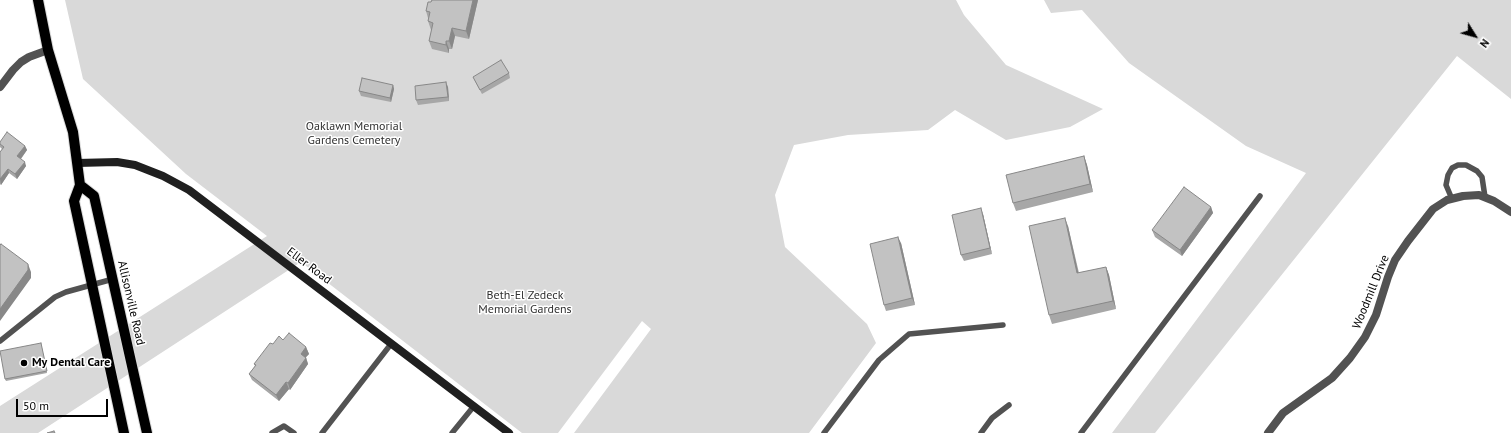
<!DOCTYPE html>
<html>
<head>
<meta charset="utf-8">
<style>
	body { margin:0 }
	#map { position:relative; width:1511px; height:433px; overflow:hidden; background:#fff; font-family:"PT Sans",sans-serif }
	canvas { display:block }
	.north { position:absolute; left:1455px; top:16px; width:40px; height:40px; -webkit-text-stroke:3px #fff; paint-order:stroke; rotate:127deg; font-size:11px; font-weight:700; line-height:16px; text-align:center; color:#000 }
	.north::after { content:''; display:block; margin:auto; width:14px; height:18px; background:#000; clip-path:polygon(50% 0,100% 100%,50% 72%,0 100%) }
	.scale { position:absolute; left:16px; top:399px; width:92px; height:18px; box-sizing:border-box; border:2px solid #000; border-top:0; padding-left:5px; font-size:12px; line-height:14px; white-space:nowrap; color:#000; -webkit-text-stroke:3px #fff; paint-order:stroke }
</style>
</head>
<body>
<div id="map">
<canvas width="1511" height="433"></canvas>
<div class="north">N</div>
<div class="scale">50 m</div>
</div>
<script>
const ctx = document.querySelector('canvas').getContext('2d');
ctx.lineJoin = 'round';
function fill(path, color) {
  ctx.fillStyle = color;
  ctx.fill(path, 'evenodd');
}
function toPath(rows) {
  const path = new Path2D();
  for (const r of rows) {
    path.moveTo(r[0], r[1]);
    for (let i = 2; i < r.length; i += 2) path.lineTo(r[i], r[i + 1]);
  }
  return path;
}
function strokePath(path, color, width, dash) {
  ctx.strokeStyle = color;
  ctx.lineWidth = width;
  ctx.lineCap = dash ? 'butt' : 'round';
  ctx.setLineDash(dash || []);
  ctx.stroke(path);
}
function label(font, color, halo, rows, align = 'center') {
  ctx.font = font + ' "PT Sans",sans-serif';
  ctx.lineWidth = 3;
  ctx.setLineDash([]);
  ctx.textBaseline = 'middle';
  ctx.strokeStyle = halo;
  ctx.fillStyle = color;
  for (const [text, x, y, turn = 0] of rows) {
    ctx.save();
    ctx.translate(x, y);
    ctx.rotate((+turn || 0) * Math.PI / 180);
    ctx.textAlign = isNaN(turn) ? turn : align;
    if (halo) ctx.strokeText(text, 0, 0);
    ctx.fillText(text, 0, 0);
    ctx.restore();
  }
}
const green = toPath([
	[65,0,956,0,964,15,1006,65,1103,109,1070,127,1006,140,955,110,928,130,848,135,794,145,775,195,785,247,867,324,876,343,809,433,574,433,651,329,642,321,558,433,522,433,301,262,38,433,0,433,0,406,267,236,186,174,83,79],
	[1044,0,1511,0,1511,99,1457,56,1155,433,1112,433,1306,173,1246,146,1129,63,1082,10,1051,13]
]);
const lane = toPath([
	[1452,199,1446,185,1448,175,1452,168,1458,165,1466,165,1477,171,1482,177,1485,197],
	[0,341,55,297,66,292,113,279],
	[272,433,284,426,294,433],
	[322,433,391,344],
	[452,433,474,406],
	[824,433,879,360,909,334,1003,325],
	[981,433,992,418,1009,405],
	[1081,433,1260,196]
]);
const street = toPath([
	[0,87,13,70,21,62,29,57,48,50],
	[1268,433,1283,413,1332,378,1350,358,1365,337,1376,315,1388,277,1395,260,1408,241,1433,209,1447,200,1463,196,1479,195,1494,201,1511,212]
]);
const secondary = toPath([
	[77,163,117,162,135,165,163,176,189,190,509,433]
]);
const primary = toPath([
	[38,0,48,50,73,132,80,185,74,201,124,433],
	[80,185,94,196,147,433]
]);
const wall = toPath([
	[432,0,478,0,469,39,455,36,452,49,449,49,449,53,432,49,429,41,432,30,431,30,428,21,428,18,426,11,431,2],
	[509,73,510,78,482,94,475,81,473,77],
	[393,85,394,89,391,102,361,96,359,91],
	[448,87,449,101,418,105,416,100],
	[0,142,25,146,27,150,21,159,26,166,17,179,9,173,1,185,0,184,0,152,2,149,0,147],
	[1084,156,1087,165,1093,192,1016,211,1013,203],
	[1211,207,1213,213,1182,256,1155,237,1152,230],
	[983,214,992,254,964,261,961,255],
	[1068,226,1079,273,1106,267,1109,275,1116,309,1052,324,1049,315],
	[901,243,915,305,886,311,884,305],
	[283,340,306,347,309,354,306,357,308,364,290,390,289,389,279,401,252,380,249,374,255,366,254,364,273,344],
	[41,343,47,373,6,381,5,379]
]);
const shadedWall = toPath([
	[473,0,478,0,469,39,466,31],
	[452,28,455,36,452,49,449,41],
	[446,41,449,49,449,53,446,45],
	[446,82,448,87,449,101,448,97],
	[393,85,394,89,391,102,390,98],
	[25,146,27,150,19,161,17,156],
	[1084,156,1087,165,1093,192,1090,184],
	[25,162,26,166,17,179,15,174],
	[8,169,9,173,1,185,0,179],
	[1211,207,1213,213,1182,256,1180,250],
	[981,208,983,214,992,254,990,248],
	[1065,218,1068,226,1080,281,1077,273],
	[898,237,901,243,915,305,912,298],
	[28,264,31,272,31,278,0,321,0,309],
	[1106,267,1109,275,1116,309,1113,301],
	[306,347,309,354,303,360,301,354],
	[306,358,308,364,290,390,288,383],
	[286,382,289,389,279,401,276,395]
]);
const building = toPath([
	[432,0,473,0,466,31,452,28,449,41,446,41,446,45,429,41,433,23,428,21,430,12,426,11,428,2,431,2,432,0],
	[501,60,509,73,480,90,473,77,501,60],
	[362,78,393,85,390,98,359,91,362,78],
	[446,82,448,97,416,100,415,86,446,82],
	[7,132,25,146,17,156,25,162,15,174,8,169,0,179,0,152,4,147,0,144,0,142,7,132],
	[1084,156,1090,184,1013,203,1006,175,1084,156],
	[1184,187,1211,207,1180,250,1152,230,1184,187],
	[981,208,990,248,961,255,952,215,981,208],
	[1065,218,1077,273,1106,267,1113,301,1049,315,1029,226,1065,218],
	[898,237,912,298,884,305,870,244,898,237],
	[1,244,28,264,28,270,0,309,0,245,1,244],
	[289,333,306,347,301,354,306,358,288,383,286,382,276,395,249,374,256,365,254,364,270,343,273,344,279,336,283,340,289,333],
	[41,343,47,371,5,379,0,351,41,343],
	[54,431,55,433,47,433,54,431]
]);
const markers = [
	[24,363,4,"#000"]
];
const parkNames = [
	["Oaklawn Memorial",354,127],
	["Gardens Cemetery",354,141],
	["Beth-El Zedeck",525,296],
	["Memorial Gardens",525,310]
];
const streetNames = [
	["Eller Road",309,266,37],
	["Woodmill Drive",1371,292,-68],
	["Allisonville Road",131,303,77]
];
const poiNames = [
	["My Dental Care",32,363]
];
fill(green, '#d9d9d9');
strokePath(primary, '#dbdbdb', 12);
strokePath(lane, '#525252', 5.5);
strokePath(street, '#525252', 8);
strokePath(secondary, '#1f1f1f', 8);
strokePath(primary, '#000', 10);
fill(wall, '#a7a7a7');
fill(shadedWall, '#888');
fill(building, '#c2c2c2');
strokePath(building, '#888', 1);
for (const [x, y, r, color] of markers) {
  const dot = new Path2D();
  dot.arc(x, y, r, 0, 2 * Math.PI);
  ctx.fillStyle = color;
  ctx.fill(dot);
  strokePath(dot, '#fff', 1.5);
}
label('12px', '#303030', '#fff', parkNames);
label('12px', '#000', '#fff', streetNames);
label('bold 12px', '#000', '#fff', poiNames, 'left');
</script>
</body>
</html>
